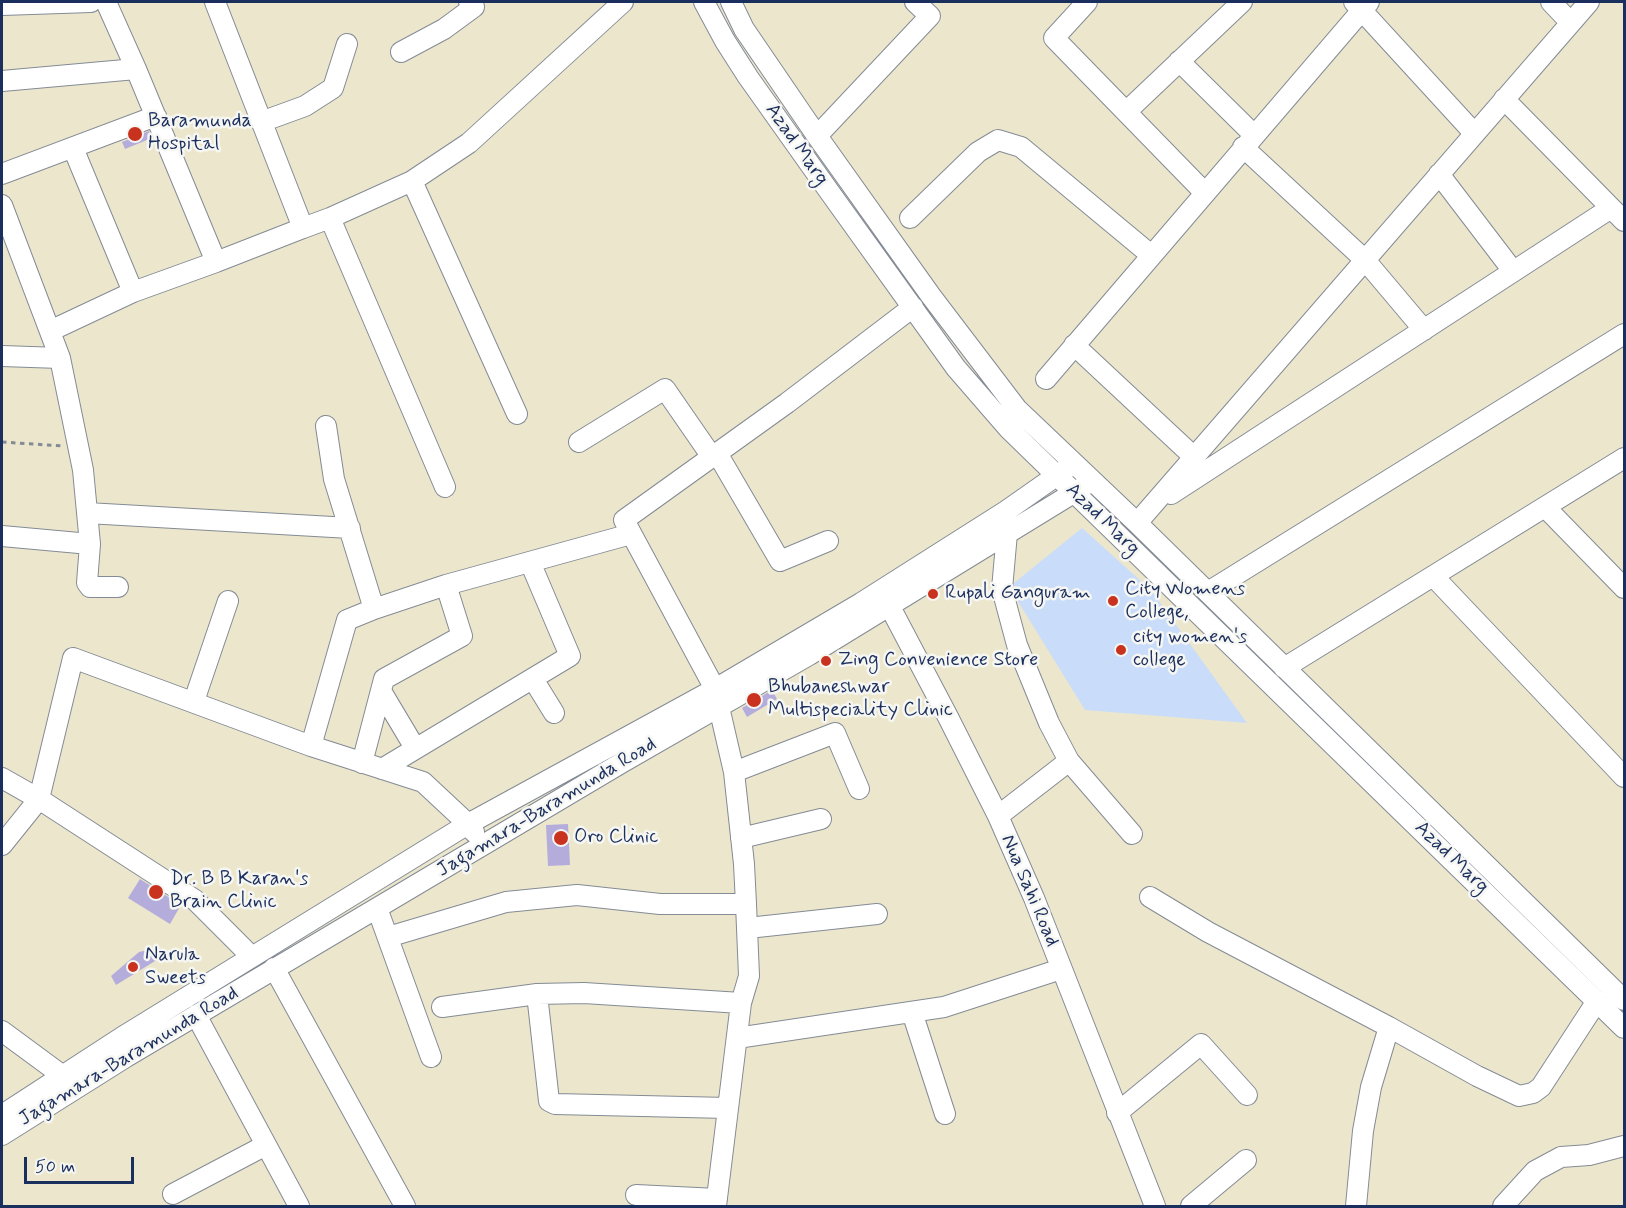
<!DOCTYPE html>
<html>
<head>
<meta charset="utf-8">
<style>
	body { margin:0 }
	#map { position:relative; width:1626px; height:1208px; overflow:hidden; background:#ece7cc; font-family:Mynerve,sans-serif }
	canvas { display:block }
	.frame { position:absolute; inset:0; border:3px solid #1b2f5e; pointer-events:none }
	.scale { position:absolute; left:24px; top:1157px; width:110px; height:27px; box-sizing:border-box; border:3px solid #1b2f5e; border-top:0; padding-left:8px; font-size:18px; line-height:21px; white-space:nowrap; color:#1b2f5e; -webkit-text-stroke:4px #f6f6f2; paint-order:stroke }
</style>
</head>
<body>
<div id="map">
<canvas width="1626" height="1208"></canvas>
<div class="frame"></div>
<div class="scale">50 m</div>
</div>
<script>
const ctx = document.querySelector('canvas').getContext('2d');
ctx.lineJoin = 'round';
function fill(path, color) {
  ctx.fillStyle = color;
  ctx.fill(path, 'evenodd');
}
function toPath(rows) {
  const path = new Path2D();
  for (const r of rows) {
    path.moveTo(r[0], r[1]);
    for (let i = 2; i < r.length; i += 2) path.lineTo(r[i], r[i + 1]);
  }
  return path;
}
function strokePath(path, color, width, dash) {
  ctx.strokeStyle = color;
  ctx.lineWidth = width;
  ctx.lineCap = dash ? 'butt' : 'round';
  ctx.setLineDash(dash || []);
  ctx.stroke(path);
}
function label(font, color, halo, rows, align = 'center') {
  ctx.font = font + ' Mynerve,sans-serif';
  ctx.lineWidth = 5;
  ctx.setLineDash([]);
  ctx.textBaseline = 'middle';
  ctx.strokeStyle = halo;
  ctx.fillStyle = color;
  for (const [text, x, y, turn = 0] of rows) {
    ctx.save();
    ctx.translate(x, y);
    ctx.rotate((+turn || 0) * Math.PI / 180);
    ctx.textAlign = isNaN(turn) ? turn : align;
    if (halo) ctx.strokeText(text, 0, 0);
    ctx.fillText(text, 0, 0);
    ctx.restore();
  }
}
const built = toPath([
	[1082,528,1151,590,1247,723,1085,710,1009,587]
]);
const building = toPath([
	[149,131,152,138,125,149,122,142],
	[772,690,777,699,747,717,742,708],
	[568,824,570,865,548,866,546,825],
	[140,879,181,905,170,924,128,898],
	[156,948,160,958,116,985,111,976,139,952]
]);
const path = toPath([
	[2,442,63,446]
]);
const minor = toPath([
	[215,2,303,228,216,262],
	[704,2,725,41,748,77,831,194,956,368,1008,428,1624,1028],
	[731,2,744,29,817,136,931,296,1017,409,1137,523,1624,1000],
	[1087,2,1054,38,1205,193],
	[1354,2,1474,133],
	[1551,2,1570,22],
	[2,5,91,2],
	[401,52,444,29,474,7,469,2],
	[1179,61,1254,135],
	[2,81,136,69],
	[1504,99,1624,221],
	[1126,112,1242,2],
	[261,122,305,106,333,88,347,44],
	[817,136,930,16,915,2],
	[1243,147,1365,260,1424,330],
	[73,148,133,292],
	[2,174,156,116],
	[1439,174,1513,271],
	[412,181,517,414],
	[2,205,60,358,83,470,90,544,2,536],
	[330,218,445,487],
	[910,218,978,152,998,140,1021,147,1151,255],
	[303,228,330,218,412,181,469,143,623,2],
	[50,331,133,292,216,262,136,69,106,2],
	[1074,345,1194,457],
	[2,356,60,358],
	[1046,379,1369,2],
	[326,426,334,479,374,609],
	[579,442,665,389,712,457],
	[717,453,780,561,828,541],
	[1171,494,1611,208],
	[1545,507,1624,588],
	[87,513,350,528],
	[1137,523,1589,2],
	[1007,533,1002,589,1017,645,1049,723,1069,761,998,816,1034,898,1155,1206],
	[90,544,87,583,90,587,118,587],
	[1433,576,1624,777],
	[1208,592,1624,334],
	[889,605,948,717,998,816],
	[1284,668,1624,458],
	[533,679,554,713],
	[715,689,624,520,787,403,913,307],
	[381,691,415,748],
	[194,701,228,601],
	[719,707,734,772,744,864,746,904],
	[1069,761,1132,834],
	[362,763,384,679,462,636,446,585],
	[382,769,570,656,530,562],
	[734,772,835,733,859,789],
	[2,778,39,799,195,900,252,957],
	[474,832,468,824,423,782,311,746,347,620,374,609,446,585,631,534],
	[741,838,821,819],
	[2,845,39,799,73,658,311,746],
	[1150,897,1208,932,1389,1027],
	[377,908,431,1057],
	[748,928,877,914],
	[388,937,506,902,577,895,660,904,746,904,749,976,741,1003,716,1206],
	[274,968,405,1206],
	[537,994,549,1101,555,1104,728,1108],
	[442,1007,537,994,584,993,741,1003],
	[912,1012,945,1114],
	[196,1015,299,1206],
	[2,1031,63,1076],
	[737,1038,944,1007,1061,969],
	[1117,1113,1201,1044,1247,1095],
	[2,1115,127,1034,468,824,715,689,861,603,1006,511,1066,469],
	[2,1135,126,1057,623,762,809,655,1083,487],
	[173,1194,266,1145],
	[636,1195,717,1199],
	[1191,1206,1246,1160],
	[1356,1206,1363,1131,1371,1087,1389,1027,1477,1076,1519,1096,1533,1093,1541,1087,1597,1001],
	[1503,1206,1535,1171,1561,1157,1589,1155,1624,1146]
]);
const markers = [
	[135,134,8,"#c8321e"],
	[933,594,6,"#c8321e"],
	[1113,601,6,"#c8321e"],
	[1121,650,6,"#c8321e"],
	[826,661,6,"#c8321e"],
	[754,700,8,"#c8321e"],
	[561,838,8,"#c8321e"],
	[156,892,8,"#c8321e"],
	[133,967,6,"#c8321e"]
];
const poiNames = [
	["Baramunda",148,122],
	["Hospital",148,145],
	["City Womens",1125,590],
	["College,",1125,613],
	["Rupali Ganguram",945,594],
	["city women's",1133,638],
	["college",1133,661],
	["Zing Convenience Store",838,661],
	["Bhubaneshwar",768,688],
	["Multispeciality Clinic",768,711],
	["Oro Clinic",574,838],
	["Dr. B B Karan's",170,880],
	["Brain Clinic",170,903],
	["Narula",145,956],
	["Sweets",145,979]
];
const streetNames = [
	["Azad Marg",796,145,55],
	["Azad Marg",1102,520,44],
	["Jagamara-Baramunda Road",547,808,-31],
	["Azad Marg",1451,858,44],
	["Nua Sahi Road",1029,891,67],
	["Jagamara-Baramunda Road",129,1057,-31]
];
fill(built, '#c9dcf9');
fill(building, '#b4addb');
strokePath(minor, '#848b95', 22);
strokePath(path, '#848b95', 3, [4.5, 4.5]);
strokePath(minor, '#fff', 20);
for (const [x, y, r, color] of markers) {
  const dot = new Path2D();
  dot.arc(x, y, r, 0, 2 * Math.PI);
  ctx.fillStyle = color;
  ctx.fill(dot);
  strokePath(dot, '#f6f6f2', 2);
}
label('20px', '#1b2f5e', '#f6f6f2', poiNames, 'left');
label('20px', '#1b2f5e', '#f6f6f2', streetNames);
</script>
</body>
</html>
